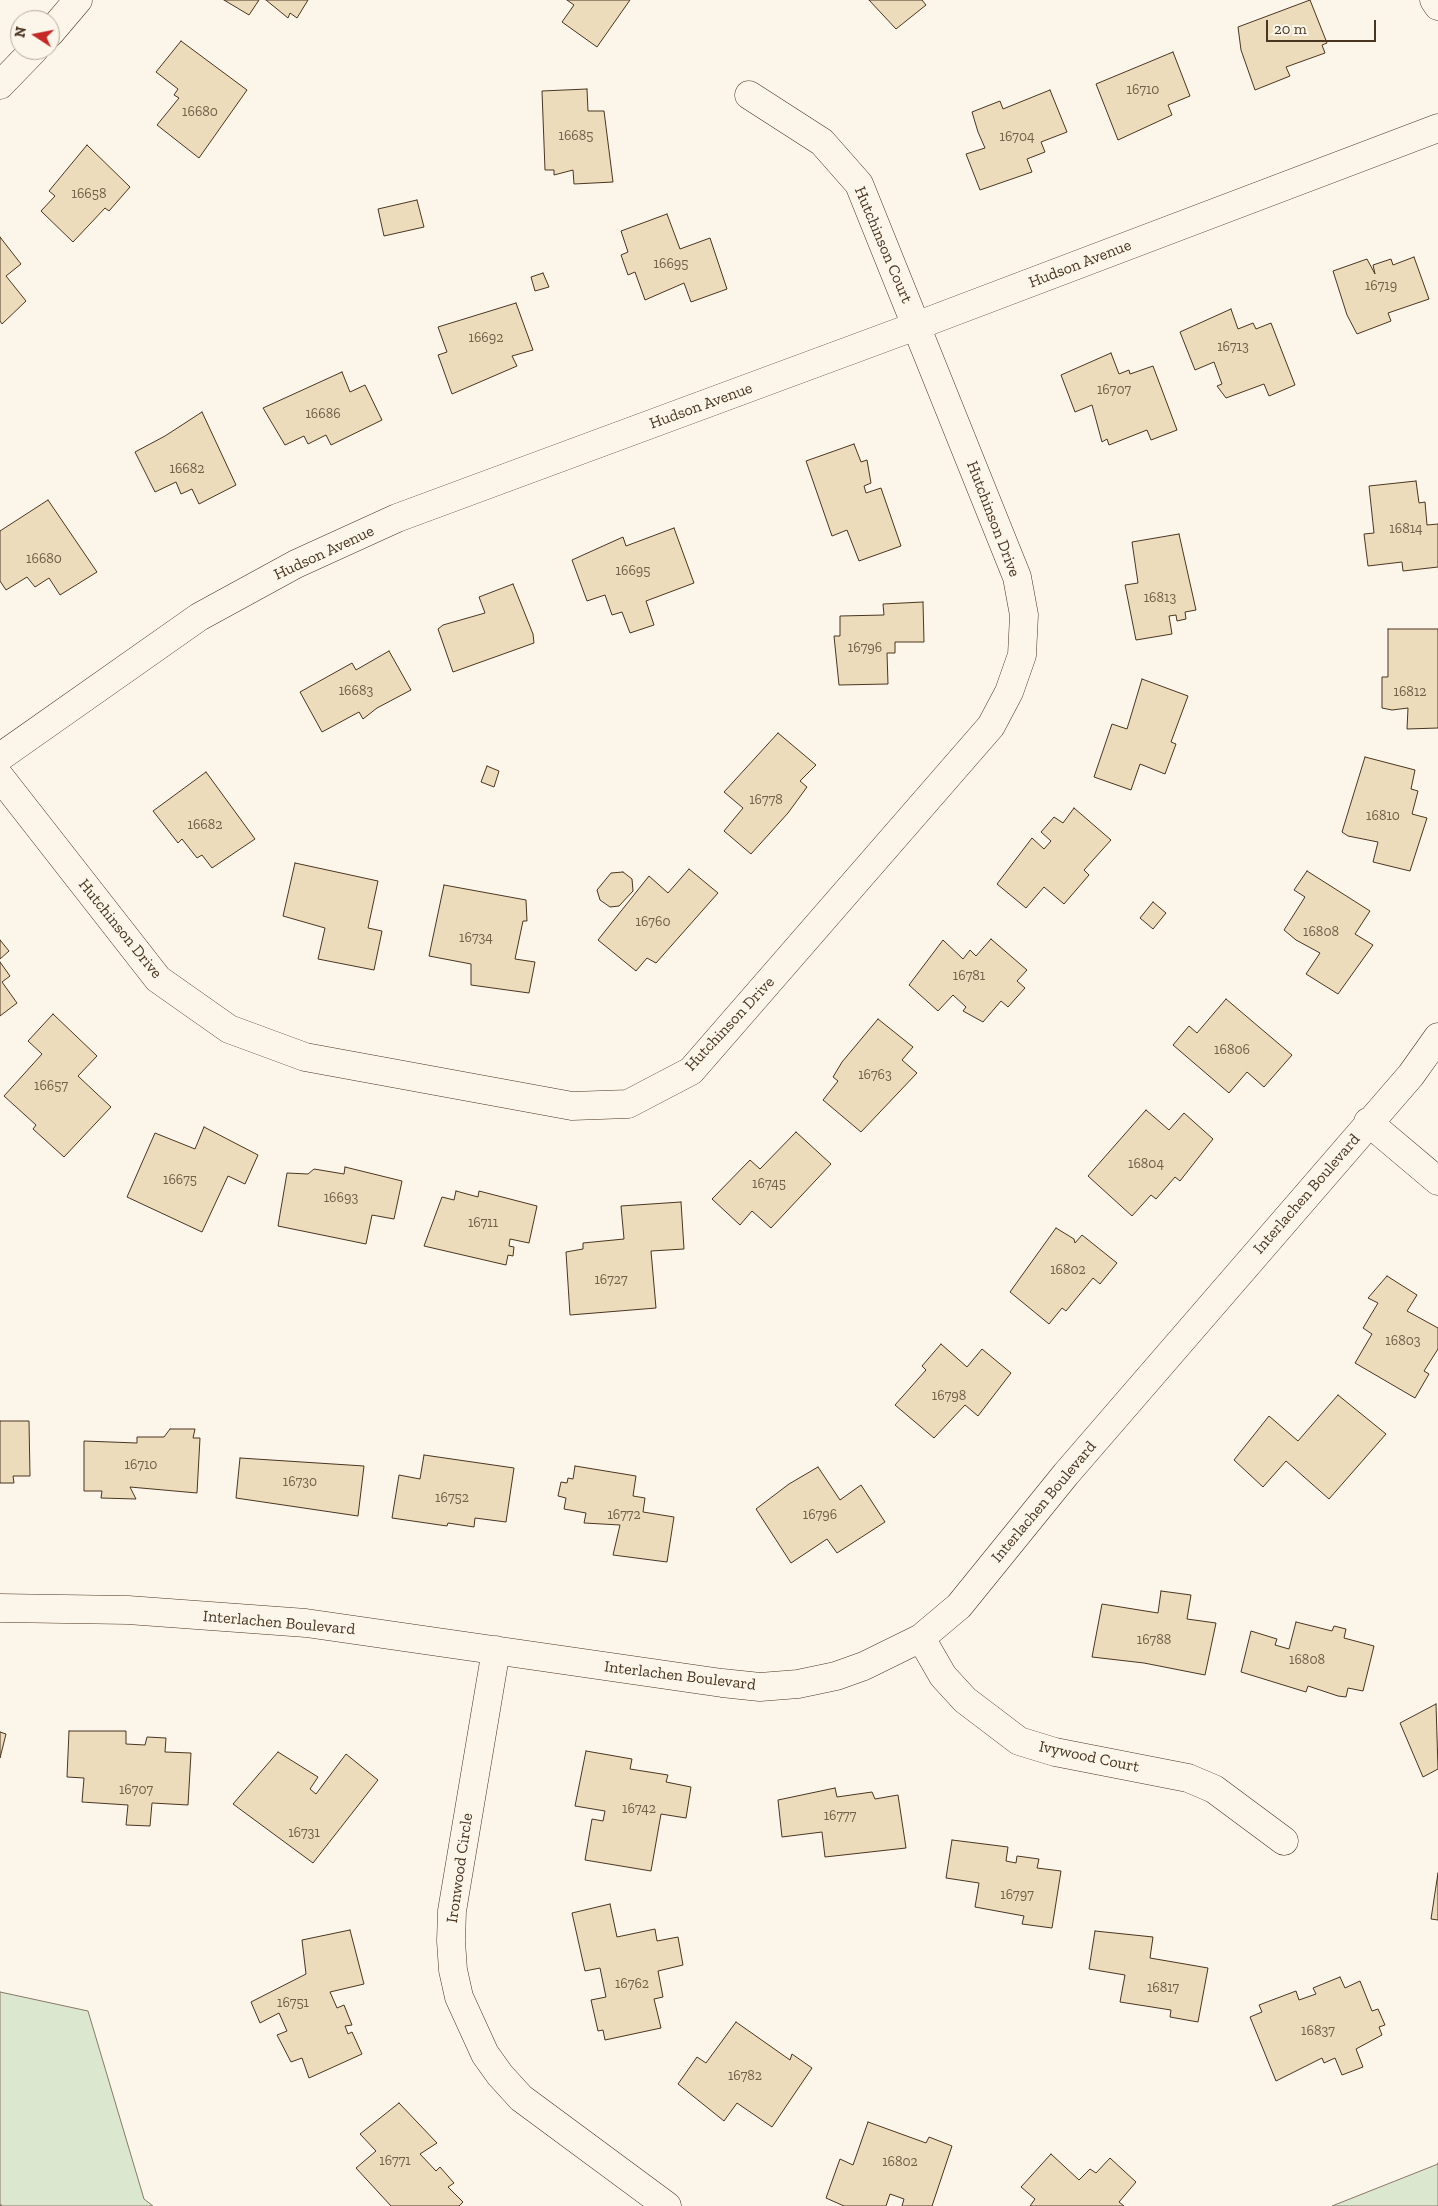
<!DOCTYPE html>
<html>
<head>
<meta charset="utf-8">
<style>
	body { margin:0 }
	#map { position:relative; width:1438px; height:2206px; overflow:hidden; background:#fbf6e9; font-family:"Zilla Slab",serif }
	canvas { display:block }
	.north { position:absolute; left:10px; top:10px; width:50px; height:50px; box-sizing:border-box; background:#fbf6e9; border:1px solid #b4a999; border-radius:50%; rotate:281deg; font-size:14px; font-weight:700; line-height:20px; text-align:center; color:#4a3520 }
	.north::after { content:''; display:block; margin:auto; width:18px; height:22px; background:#c62828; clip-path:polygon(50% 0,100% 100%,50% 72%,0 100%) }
	.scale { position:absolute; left:1266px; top:20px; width:110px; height:22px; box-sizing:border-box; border:2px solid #4a3520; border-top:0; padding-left:6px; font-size:15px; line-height:18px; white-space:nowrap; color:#4a3520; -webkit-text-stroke:4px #fbf6e9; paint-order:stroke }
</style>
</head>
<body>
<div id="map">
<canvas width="1438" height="2206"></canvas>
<div class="north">N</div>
<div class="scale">20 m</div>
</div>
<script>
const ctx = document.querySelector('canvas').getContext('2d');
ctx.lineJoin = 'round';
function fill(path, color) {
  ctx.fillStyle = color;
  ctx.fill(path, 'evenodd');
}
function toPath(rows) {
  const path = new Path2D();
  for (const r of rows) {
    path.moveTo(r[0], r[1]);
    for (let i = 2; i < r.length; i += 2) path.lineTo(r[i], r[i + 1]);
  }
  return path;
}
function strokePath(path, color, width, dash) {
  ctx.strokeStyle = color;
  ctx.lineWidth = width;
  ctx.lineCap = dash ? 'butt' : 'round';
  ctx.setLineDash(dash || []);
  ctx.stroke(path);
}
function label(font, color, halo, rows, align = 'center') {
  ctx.font = font + ' "Zilla Slab",serif';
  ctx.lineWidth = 4;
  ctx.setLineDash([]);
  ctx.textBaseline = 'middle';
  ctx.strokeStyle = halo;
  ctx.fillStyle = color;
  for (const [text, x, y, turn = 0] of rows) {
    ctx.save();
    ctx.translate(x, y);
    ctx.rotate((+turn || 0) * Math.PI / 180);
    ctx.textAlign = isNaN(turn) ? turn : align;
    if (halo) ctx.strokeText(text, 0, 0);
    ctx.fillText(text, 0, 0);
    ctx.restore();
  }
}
const green = toPath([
	[0,1992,88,2011,144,2199,153,2206,0,2206,0,1992],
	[1438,2163,1438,2206,1332,2206,1438,2164,1438,2163]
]);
const building = toPath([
	[224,0,259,0,249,15,224,0],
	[266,0,308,0,297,18,290,13,288,18,266,0],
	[567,0,630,0,597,47,562,22,574,5,567,0],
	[869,0,922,0,926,5,896,29,869,0],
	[1310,0,1327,43,1322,45,1325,53,1286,67,1290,76,1255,90,1241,50,1238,27,1310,0],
	[181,41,247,90,199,158,157,125,179,98,174,95,178,89,156,72,181,41],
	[1173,52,1190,96,1168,105,1172,115,1118,140,1096,84,1173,52],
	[587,89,588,111,604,111,613,182,574,184,573,170,554,175,554,170,545,170,542,91,587,89],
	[1050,90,1067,132,1041,142,1045,152,1027,159,1032,172,980,190,966,154,985,148,978,132,972,112,1000,101,1003,109,1050,90],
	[87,145,130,187,109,211,105,208,73,242,41,211,55,196,49,191,87,145],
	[417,200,424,227,384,236,378,209,417,200],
	[667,214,680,249,710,238,727,289,691,302,684,283,645,300,635,272,628,275,621,255,628,252,621,231,667,214],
	[0,237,21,264,6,276,26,301,2,324,0,321,0,237],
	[1414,257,1429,299,1388,313,1391,321,1357,334,1347,315,1333,271,1367,259,1375,274,1373,265,1391,259,1393,265,1414,257],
	[543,273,549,287,535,291,531,277,543,273],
	[516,303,533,350,512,356,517,366,452,394,438,355,447,352,438,327,516,303],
	[1231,309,1238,329,1253,323,1256,329,1271,323,1295,385,1269,396,1264,384,1226,398,1217,386,1222,384,1214,362,1195,370,1180,332,1231,309],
	[1111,353,1119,374,1129,370,1130,374,1153,366,1177,430,1151,440,1147,430,1109,445,1107,439,1102,442,1092,405,1075,412,1061,375,1111,353],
	[342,372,350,392,365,385,382,420,331,445,326,435,308,444,304,436,285,445,263,408,342,372],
	[202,412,236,485,199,504,192,489,181,494,176,482,155,492,135,452,165,436,202,412],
	[854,444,861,462,867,460,871,483,864,486,866,493,881,488,901,546,859,561,847,530,832,536,806,461,854,444],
	[1416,481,1419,503,1425,502,1427,525,1438,524,1438,567,1403,571,1402,562,1368,566,1364,534,1374,533,1369,486,1416,481],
	[48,500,97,572,60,595,49,578,35,587,27,577,6,590,0,581,0,531,48,500],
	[674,528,694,583,646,601,654,625,630,633,622,612,612,615,605,595,587,601,572,560,623,537,626,546,674,528],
	[1179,534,1196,610,1185,612,1186,619,1177,621,1176,615,1169,616,1172,634,1136,640,1125,585,1138,583,1132,542,1179,534],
	[513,584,533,634,534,643,453,672,438,629,443,625,485,613,479,597,513,584],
	[923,602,924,642,895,642,895,653,887,653,888,684,839,685,834,636,840,636,840,616,884,615,883,604,923,602],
	[1388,629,1438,629,1438,728,1407,729,1408,708,1392,710,1382,708,1382,677,1388,677,1388,629],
	[389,651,411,690,377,708,363,719,359,712,322,732,300,692,352,663,356,670,389,651],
	[1142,679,1188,696,1171,742,1176,744,1165,774,1140,764,1131,790,1094,777,1112,724,1127,729,1142,679],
	[778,733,816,765,800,781,807,787,788,813,751,854,724,831,743,808,724,792,778,733],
	[1365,757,1415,770,1411,789,1418,791,1412,814,1427,818,1410,871,1373,862,1378,842,1348,836,1342,832,1365,757],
	[487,766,499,771,494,787,481,782,487,766],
	[206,772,255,839,212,868,202,855,197,858,182,839,178,843,153,811,206,772],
	[1074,808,1111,840,1084,870,1089,875,1064,904,1044,887,1026,908,997,884,1032,838,1044,849,1051,841,1041,832,1054,817,1063,823,1074,808],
	[295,863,378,881,368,928,382,931,374,970,318,959,325,928,283,916,295,863],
	[689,869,718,893,656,963,647,958,636,971,598,940,649,876,668,893,689,869],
	[1307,871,1370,911,1355,934,1373,945,1338,994,1306,974,1320,953,1296,940,1284,930,1305,897,1294,890,1307,871],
	[623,872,632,879,633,891,619,906,610,907,600,900,597,890,611,873,623,872],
	[444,885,526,900,527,921,523,921,515,959,535,962,529,993,471,985,471,964,429,956,444,885],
	[1153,902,1166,913,1153,929,1140,918,1153,902],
	[991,939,1027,970,1017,981,1025,988,1008,1007,1001,1001,983,1022,963,1011,966,1007,953,995,938,1011,909,985,943,940,963,959,970,950,976,956,991,939],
	[0,940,9,951,0,959,0,940],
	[0,962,10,976,2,982,17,1003,0,1016,0,962],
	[1226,999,1292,1055,1264,1087,1247,1072,1229,1093,1173,1045,1189,1026,1197,1033,1226,999],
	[53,1014,97,1056,78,1076,111,1107,64,1157,33,1129,36,1125,4,1096,42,1054,28,1041,53,1014],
	[878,1019,913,1047,902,1060,917,1073,861,1132,823,1100,838,1081,833,1077,842,1062,878,1019],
	[1146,1110,1169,1130,1184,1113,1213,1139,1180,1181,1175,1177,1156,1199,1151,1195,1132,1216,1088,1176,1146,1110],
	[204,1127,258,1155,245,1184,228,1176,202,1232,127,1197,155,1133,195,1149,204,1127],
	[796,1132,831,1164,771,1228,752,1211,740,1225,712,1199,750,1160,760,1169,796,1132],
	[345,1167,402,1181,394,1219,372,1215,366,1244,278,1226,287,1173,308,1174,314,1169,344,1174,345,1167],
	[456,1191,478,1197,479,1191,537,1206,529,1243,510,1239,509,1246,514,1247,513,1256,508,1255,506,1265,424,1246,442,1197,454,1200,456,1191],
	[681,1202,684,1249,651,1251,656,1308,570,1315,566,1252,583,1249,583,1243,624,1239,621,1206,681,1202],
	[1056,1228,1074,1239,1075,1243,1082,1235,1117,1263,1100,1284,1093,1278,1066,1311,1062,1308,1049,1324,1010,1292,1056,1228],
	[1387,1276,1417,1295,1407,1311,1438,1328,1438,1349,1424,1371,1429,1374,1415,1398,1355,1363,1372,1334,1363,1328,1378,1303,1368,1298,1387,1276],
	[941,1344,967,1367,982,1349,1011,1373,978,1416,965,1405,934,1438,895,1405,926,1370,922,1366,941,1344],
	[1338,1395,1386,1434,1329,1499,1286,1461,1263,1487,1234,1460,1269,1416,1298,1441,1338,1395],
	[0,1421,29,1421,30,1476,13,1476,14,1483,0,1483,0,1421],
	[170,1429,195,1429,193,1438,200,1438,197,1493,130,1487,136,1499,101,1498,102,1491,84,1491,84,1441,137,1443,137,1437,164,1437,170,1429],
	[424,1455,514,1468,506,1522,475,1518,474,1527,448,1523,447,1526,392,1518,399,1475,420,1479,424,1455],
	[240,1458,364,1466,358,1516,236,1498,240,1458],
	[575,1466,636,1476,633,1496,645,1498,643,1512,674,1517,667,1562,613,1555,620,1525,584,1523,586,1513,564,1509,566,1498,558,1496,561,1482,567,1483,568,1478,573,1479,575,1466],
	[818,1467,840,1500,861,1485,885,1522,837,1553,827,1539,791,1563,756,1509,789,1484,818,1467],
	[1161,1591,1191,1595,1187,1619,1216,1623,1205,1675,1144,1663,1092,1657,1102,1604,1158,1613,1161,1591],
	[1296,1622,1332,1631,1334,1626,1346,1629,1344,1638,1374,1646,1363,1691,1348,1688,1346,1697,1338,1696,1308,1686,1306,1692,1241,1672,1251,1631,1277,1639,1275,1645,1289,1649,1296,1622],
	[1436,1704,1438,1769,1423,1777,1400,1723,1436,1704],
	[69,1731,126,1731,126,1744,145,1745,147,1737,166,1738,165,1752,191,1753,188,1805,152,1803,150,1826,126,1825,128,1805,82,1802,84,1778,67,1777,69,1731],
	[0,1732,6,1734,0,1758,0,1732],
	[586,1751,632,1759,630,1769,668,1775,666,1782,691,1787,686,1818,661,1814,651,1871,585,1860,592,1819,603,1821,605,1811,575,1806,586,1751],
	[278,1752,318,1777,310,1789,316,1794,346,1754,378,1780,313,1863,233,1804,278,1752],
	[835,1788,837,1797,872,1792,875,1799,898,1795,906,1848,825,1857,822,1832,782,1837,778,1800,835,1788],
	[952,1840,1008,1847,1006,1861,1016,1863,1017,1856,1039,1859,1037,1868,1061,1871,1052,1928,1022,1924,1024,1916,975,1907,979,1883,946,1878,952,1840],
	[1438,1873,1438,1920,1431,1919,1438,1873],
	[610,1904,617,1937,655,1929,657,1941,678,1937,683,1965,658,1971,663,1997,654,1999,661,2028,605,2040,603,2030,598,2031,591,2000,606,1997,600,1968,585,1971,572,1913,610,1904],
	[350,1930,364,1984,330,1992,337,2008,344,2005,352,2025,345,2026,348,2034,352,2032,362,2054,309,2078,302,2058,291,2062,277,2035,287,2031,279,2013,260,2023,251,2002,306,1974,302,1940,350,1930],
	[1095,1931,1153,1937,1150,1958,1208,1968,1198,2022,1170,2017,1171,2010,1120,2002,1125,1975,1089,1969,1095,1931],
	[1340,1977,1345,1988,1360,1981,1372,2011,1378,2009,1385,2025,1379,2027,1382,2035,1356,2049,1363,2067,1342,2075,1335,2058,1324,2063,1322,2058,1276,2081,1250,2017,1262,2012,1259,2005,1296,1991,1299,2000,1316,1994,1313,1988,1340,1977],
	[736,2022,790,2060,792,2054,812,2068,772,2127,737,2103,724,2121,678,2084,697,2057,706,2063,736,2022],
	[399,2103,437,2143,420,2154,436,2171,440,2167,454,2183,448,2187,463,2202,459,2206,391,2206,356,2168,376,2151,360,2134,399,2103],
	[868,2122,926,2143,929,2137,952,2146,932,2206,902,2206,904,2199,890,2194,886,2206,844,2206,826,2198,840,2159,853,2165,868,2122],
	[1051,2154,1079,2180,1090,2169,1096,2173,1110,2158,1136,2182,1119,2202,1124,2206,1030,2206,1035,2199,1021,2187,1051,2154]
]);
const path = toPath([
	[0,2205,1,2206]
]);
const minor = toPath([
	[1434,0,1438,6],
	[50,33,78,0],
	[0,85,34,50],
	[0,757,199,617,296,564,397,518,916,326,1438,128],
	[0,777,158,979,229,1029,305,1057,572,1106,628,1104,691,1071,991,726,1009,692,1022,655,1024,615,1017,577,859,184,822,142,749,95],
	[1368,1122,1438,1181],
	[0,1608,128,1610,306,1623,722,1683,760,1687,798,1684,836,1676,864,1666,921,1638,959,1606,1066,1474,1411,1075,1438,1037],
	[921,1638,943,1676,965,1700,1019,1741,1055,1752,1188,1778,1214,1789,1284,1841],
	[496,1650,452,1911,451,1941,453,1970,459,1997,485,2054,500,2075,521,2098,667,2206]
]);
const numberNames = [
	["16710",1143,90],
	["16680",200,112],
	["16685",576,136],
	["16704",1017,137],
	["16658",89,194],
	["16695",671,264],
	["16719",1381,286],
	["16692",486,338],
	["16713",1233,347],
	["16707",1114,390],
	["16686",323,414],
	["16682",187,469],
	["16814",1406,529],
	["16680",44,559],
	["16695",633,571],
	["16813",1160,598],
	["16796",865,648],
	["16683",356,691],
	["16812",1410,692],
	["16778",766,800],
	["16810",1383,816],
	["16682",205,825],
	["16760",653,922],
	["16808",1321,932],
	["16734",476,938],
	["16781",969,976],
	["16806",1232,1050],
	["16763",875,1075],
	["16657",51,1086],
	["16804",1146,1164],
	["16675",180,1180],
	["16745",769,1184],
	["16693",341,1198],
	["16711",483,1223],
	["16802",1068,1270],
	["16727",611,1280],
	["16803",1403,1341],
	["16798",949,1396],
	["16710",141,1465],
	["16730",300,1482],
	["16752",452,1498],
	["16772",624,1515],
	["16796",820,1515],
	["16788",1154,1640],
	["16808",1307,1660],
	["16707",136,1790],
	["16742",639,1809],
	["16777",840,1816],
	["16731",304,1833],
	["16797",1017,1895],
	["16762",632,1984],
	["16817",1163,1988],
	["16751",293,2003],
	["16837",1318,2031],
	["16782",745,2076],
	["16771",395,2161],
	["16802",900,2162]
];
const streetNames = [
	["Hutchinson Court",883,245,67],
	["Hudson Avenue",1080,264,-21],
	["Hudson Avenue",701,406,-20],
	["Hutchinson Drive",993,519,69],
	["Hudson Avenue",324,553,-25],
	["Hutchinson Drive",120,929,51],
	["Hutchinson Drive",730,1024,-47],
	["Interlachen Boulevard",1307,1194,-49],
	["Interlachen Boulevard",1044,1502,-50],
	["Interlachen Boulevard",279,1623,5],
	["Interlachen Boulevard",680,1676,7],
	["Ivywood Court",1089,1757,12],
	["Ironwood Circle",460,1868,-82]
];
fill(green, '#dce7d0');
strokePath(green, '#887966', 1);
fill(building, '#ecdcbc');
strokePath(building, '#4a3520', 1);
strokePath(minor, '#4a3520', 29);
strokePath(path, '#7f6f5c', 3, [4, 2.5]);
strokePath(minor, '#fbf6e9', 28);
label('14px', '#725f47', null, numberNames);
label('16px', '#4a3520', '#fbf6e9', streetNames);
</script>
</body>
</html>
